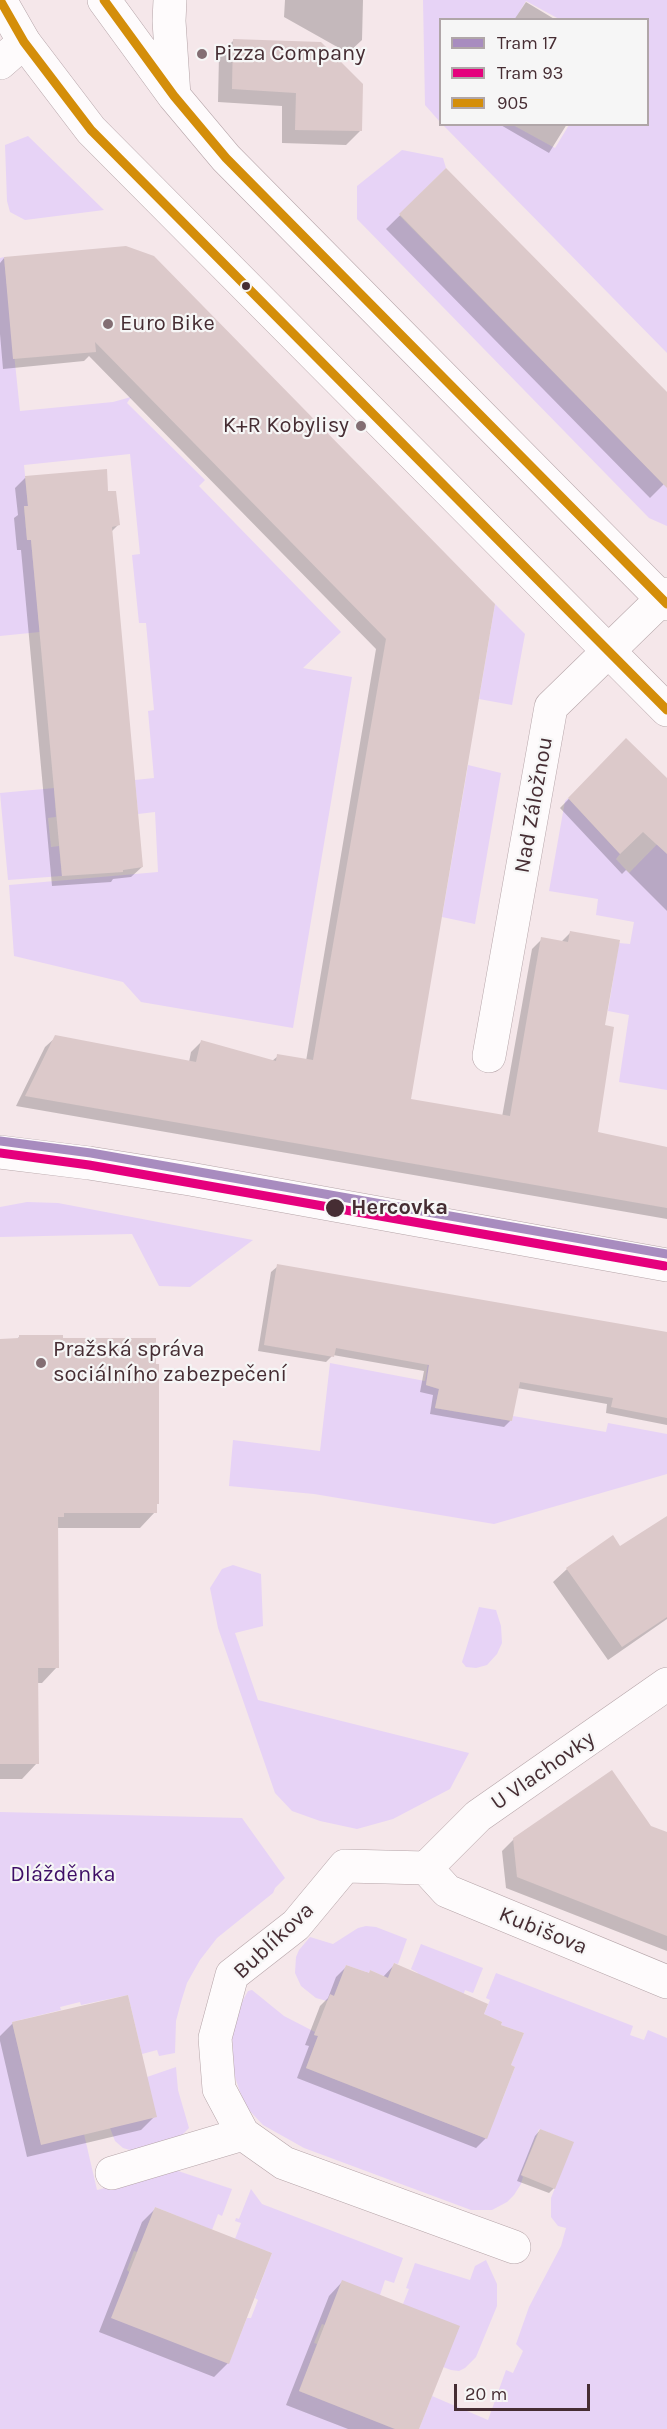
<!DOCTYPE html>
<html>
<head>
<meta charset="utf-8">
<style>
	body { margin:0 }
	#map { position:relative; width:667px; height:2429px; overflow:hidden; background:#f5e7ea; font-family:Karla,sans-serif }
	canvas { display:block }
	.legend { position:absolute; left:439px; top:18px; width:210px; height:108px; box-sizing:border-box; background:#f6f6f6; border:2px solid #b0a6a8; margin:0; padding:8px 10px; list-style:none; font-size:18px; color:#462d33 }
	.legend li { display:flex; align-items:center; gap:12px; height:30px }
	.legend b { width:30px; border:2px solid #b0a6a8 }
	.scale { position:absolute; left:454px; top:2384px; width:136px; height:27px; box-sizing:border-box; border:3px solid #462d33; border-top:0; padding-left:8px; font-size:18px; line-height:21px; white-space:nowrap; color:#462d33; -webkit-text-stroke:4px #f6f6f6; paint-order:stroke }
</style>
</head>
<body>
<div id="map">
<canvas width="667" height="2429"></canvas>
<ul class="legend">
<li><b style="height:8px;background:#a88cbf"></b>Tram 17</li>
<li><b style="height:8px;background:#e5007d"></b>Tram 93</li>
<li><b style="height:8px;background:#d48e0a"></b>905</li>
</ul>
<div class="scale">20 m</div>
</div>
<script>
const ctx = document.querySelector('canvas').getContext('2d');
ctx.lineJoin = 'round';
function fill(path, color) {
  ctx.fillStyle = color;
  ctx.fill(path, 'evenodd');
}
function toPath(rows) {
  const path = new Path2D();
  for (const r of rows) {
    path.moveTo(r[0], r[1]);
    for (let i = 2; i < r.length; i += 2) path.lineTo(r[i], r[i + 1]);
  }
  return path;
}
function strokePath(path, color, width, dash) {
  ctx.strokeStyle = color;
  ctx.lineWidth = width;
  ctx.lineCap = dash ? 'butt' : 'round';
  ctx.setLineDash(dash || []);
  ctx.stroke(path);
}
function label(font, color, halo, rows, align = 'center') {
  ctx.font = font + ' Karla,sans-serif';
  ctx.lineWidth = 4.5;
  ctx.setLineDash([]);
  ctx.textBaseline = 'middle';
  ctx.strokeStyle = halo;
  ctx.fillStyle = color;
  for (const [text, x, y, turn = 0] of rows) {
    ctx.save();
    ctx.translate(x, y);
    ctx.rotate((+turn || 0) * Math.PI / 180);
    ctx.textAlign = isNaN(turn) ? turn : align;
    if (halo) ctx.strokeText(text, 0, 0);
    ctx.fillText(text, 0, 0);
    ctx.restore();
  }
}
const green = toPath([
	[423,0,667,0,667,353,443,125,513,125,555,148,569,125,648,124,648,20,559,19,526,1,515,19,440,20,440,122,425,105],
	[28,136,104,210,25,220,10,212,7,201,5,145],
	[402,150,443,158,446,168,399,215,664,485,667,483,667,526,649,518,357,219,357,186],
	[4,257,20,411,113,402,131,397,127,403,205,480,199,486,341,632,303,668,352,677,293,1028,141,1002,123,982,14,956,9,885,158,872,155,812,138,814,135,780,154,778,148,711,154,710,146,623,139,623,132,555,140,554,130,454,24,465,28,506,24,507,27,539,31,540,40,632,0,636,0,258],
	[495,604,525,634,512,705,479,699],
	[468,765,501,773,475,924,442,917],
	[54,788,56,817,48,818,51,847,59,846,62,876,8,880,0,793],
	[568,798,620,854,616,859,629,873,667,834,667,1090,619,1082,629,1015,608,1011,619,943,630,944,634,922,596,915,598,899,549,891,565,801],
	[27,1202,58,1203,253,1240,190,1287,159,1286,132,1234,0,1237,0,1207],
	[440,1292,426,1385,439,1389,435,1408,512,1421,513,1416,606,1432,608,1423,667,1434,667,1474,494,1524,314,1494,229,1486,233,1440,320,1451,330,1363,425,1381],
	[233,1565,261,1574,263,1626,235,1633,258,1700,469,1753,450,1789,393,1819,357,1829,320,1821,292,1811,275,1793,218,1628,210,1588,222,1569],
	[479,1607,496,1610,501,1626,502,1643,497,1654,487,1665,476,1668,466,1667,462,1662],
	[0,1812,242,1818,285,1878,275,1888,273,1893,217,1938,200,1960,187,1983,181,2002,176,2021,175,2053,159,2056,157,2050,142,2054,128,1995,81,2005,80,2002,60,2007,61,2010,12,2022,41,2144,84,2134,97,2190,175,2170,232,2189,222,2216,218,2214,212,2230,155,2207,137,2252,134,2251,127,2270,229,2363,247,2318,251,2318,258,2300,255,2298,272,2253,235,2239,241,2223,235,2221,236,2218,239,2219,251,2189,262,2204,403,2258,394,2283,385,2280,380,2295,325,2325,322,2324,314,2343,317,2344,299,2391,395,2429,0,2429],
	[366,1926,376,1927,407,1939,398,1964,394,1963,388,1978,370,1970,369,1973,346,1965,334,1996,330,1995,327,2001,316,1998,301,1986,295,1973,296,1957,299,1950,310,1937,333,1944,358,1928],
	[421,1944,483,1968,473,1993,465,1990,459,2008,411,1990,418,1973,411,1969],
	[496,1973,633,2026,630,2035,644,2040,648,2030,667,2038,667,2429,419,2429,432,2396,488,2420,506,2370,513,2373,523,2351,516,2344,529,2307,561,2246,566,2228,558,2226,551,2217,551,2198,573,2142,539,2129,521,2175,523,2177,521,2184,514,2195,507,2202,492,2210,471,2210,304,2148,263,2125,248,2109,240,2092,234,2074,232,2032,243,2000,248,1991,252,1990,284,2016,315,2032,314,2035,318,2036,306,2068,483,2137,500,2106,515,2067,511,2065,524,2033,501,2025,502,2022,484,2014,490,2000,486,1998],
	[176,2067,178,2090,189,2128,179,2138,133,2151,123,2148,115,2141,110,2128,147,2077],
	[486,2260,497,2284,497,2306,476,2357,465,2368,459,2371,451,2370,443,2367,403,2304,409,2289,406,2288,415,2263,470,2280,475,2266]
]);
const shadow = toPath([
	[285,0,363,0,362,40,348,53,284,17],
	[526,2,556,20,514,20],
	[233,41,361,130,346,145,282,143,282,106,218,102,219,55],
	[499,124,567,124,549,153],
	[446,170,667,395,667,481,650,498,386,229],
	[4,258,494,604,409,1100,502,1117,532,949,542,939,561,942,570,933,604,1026,596,1133,667,1148,667,1219,16,1106,45,1047,56,1037,189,1062,191,1052,202,1041,272,1061,278,1056,306,1061,376,649,89,356,84,361,3,369,0,334,0,263],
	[25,478,107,493,118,525,111,532,142,867,131,877,113,879,111,882,52,886,21,550,17,550,14,518,18,515,15,488],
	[626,740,667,780,667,911,626,870,622,874,560,808],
	[278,1266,667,1334,667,1425,606,1413,607,1404,517,1388,511,1420,504,1427,430,1414,433,1395,420,1392,424,1371,333,1355,326,1362,258,1351,271,1272],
	[19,1337,155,1505,155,1512,140,1528,56,1528,57,1667,42,1683,37,1683,37,1763,22,1779,0,1779,0,1340,16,1340],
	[667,1517,667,1619,608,1660,553,1582,567,1569,620,1548],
	[650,1827,667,1834,667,1951,506,1888,502,1851,514,1839],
	[394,1965,482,2015,509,2066,486,2138,476,2148,297,2078,309,2046,305,2045,320,2006,328,1998,336,1977,346,1967,383,1977],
	[13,2023,155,2116,141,2130,27,2157,0,2041,0,2036],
	[540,2130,554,2188,549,2193,517,2181,535,2136],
	[155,2209,228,2363,214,2377,99,2332,142,2222],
	[342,2282,418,2429,348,2429,286,2405,329,2296]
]);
const building = toPath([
	[233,39,321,42,363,84,362,131,295,130,296,93,232,89],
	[446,168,667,392,667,488,399,214],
	[126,246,154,256,495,604,411,1099,510,1116,541,937,568,942,570,931,620,940,605,1025,614,1027,598,1132,667,1147,667,1208,25,1096,55,1035,196,1062,201,1040,276,1061,277,1054,313,1060,386,639,95,342,96,352,13,359,4,257],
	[107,469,108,491,116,491,120,525,112,527,143,867,123,870,123,872,62,876,31,540,27,540,24,506,28,506,25,476],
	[626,738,667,778,667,854,643,832,620,854,568,798],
	[277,1264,667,1332,667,1418,611,1407,613,1398,520,1382,512,1421,435,1408,439,1389,426,1385,429,1365,336,1348,334,1357,264,1345],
	[19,1335,63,1335,63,1338,156,1338,156,1364,159,1364,159,1504,157,1504,157,1513,64,1513,64,1517,58,1517,59,1668,38,1668,39,1764,0,1764,0,1339,19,1338],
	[667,1516,667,1617,622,1647,566,1568,613,1535,620,1546],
	[612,1770,651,1826,667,1832,667,1936,517,1877,513,1838],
	[394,1963,488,2004,484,2014,502,2022,501,2025,524,2033,511,2065,515,2067,487,2139,306,2068,318,2036,314,2035,330,1994,334,1996,346,1965,369,1973,370,1970,388,1978],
	[128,1995,157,2117,41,2145,12,2022],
	[540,2129,574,2142,555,2189,521,2175],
	[155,2207,272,2253,229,2364,111,2318],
	[342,2280,460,2326,419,2429,395,2429,299,2391]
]);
const minor = toPath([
	[0,63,24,42],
	[489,1056,551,707,667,594],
	[0,1152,89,1163,190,1179,667,1265],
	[426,1868,345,1866,296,1925,232,1975,215,2038,219,2089,243,2134,284,2163,514,2247],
	[426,1868,478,1816,667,1684],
	[426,1868,447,1891,667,1982],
	[112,2173,243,2134]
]);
const secondary = toPath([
	[0,0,24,42,91,130,667,710],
	[104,0,174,96,226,158,667,604],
	[170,0,169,21,174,96]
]);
const bus1 = toPath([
	[0,0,24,42,91,130,667,710],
	[104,0,174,96,226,158,667,604]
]);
const tram1 = toPath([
	[0,1141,91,1153,667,1254]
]);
const tram2 = toPath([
	[0,1153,89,1165,665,1266]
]);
const markers = [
	[202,54,6,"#836e73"],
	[246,286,5,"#462d33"],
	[108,324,6,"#836e73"],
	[361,426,6,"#836e73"],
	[335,1208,10,"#462d33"],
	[41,1363,6,"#836e73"]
];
const poiNames = [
	["Pizza Company",214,54],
	["Euro Bike",120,324],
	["K+R Kobylisy",349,426,"right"],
	["Pražská správa",53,1350],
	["sociálního zabezpečení",53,1375]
];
const streetNames = [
	["Nad Záložnou",534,805,-80],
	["U Vlachovky",543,1771,-35],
	["Kubišova",543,1931,22],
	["Bublíkova",274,1941,-43]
];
const stopNames = [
	["Hercovka",351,1208]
];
const parkNames = [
	["Dlážděnka",63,1875]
];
fill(green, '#e7d3f6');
fill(shadow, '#0003');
fill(building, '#dcc9ca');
strokePath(minor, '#b5a4a8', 34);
strokePath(secondary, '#b5a4a8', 34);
strokePath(minor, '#fefbfc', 33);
strokePath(secondary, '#fefbfc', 33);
strokePath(bus1, '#d48e0a', 9);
strokePath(tram1, '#a88cbf', 9);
strokePath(tram2, '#e5007d', 9);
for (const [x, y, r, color] of markers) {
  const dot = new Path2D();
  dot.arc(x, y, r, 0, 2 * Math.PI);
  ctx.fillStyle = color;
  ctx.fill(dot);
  strokePath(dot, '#f6f6f6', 2);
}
label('22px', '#462d33', '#f6f6f6', poiNames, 'left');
label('22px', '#462d33', '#f6f6f6', streetNames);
label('bold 22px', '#462d33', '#f6f6f6', stopNames, 'left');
label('22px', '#3e0e66', '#f6f6f6', parkNames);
</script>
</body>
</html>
